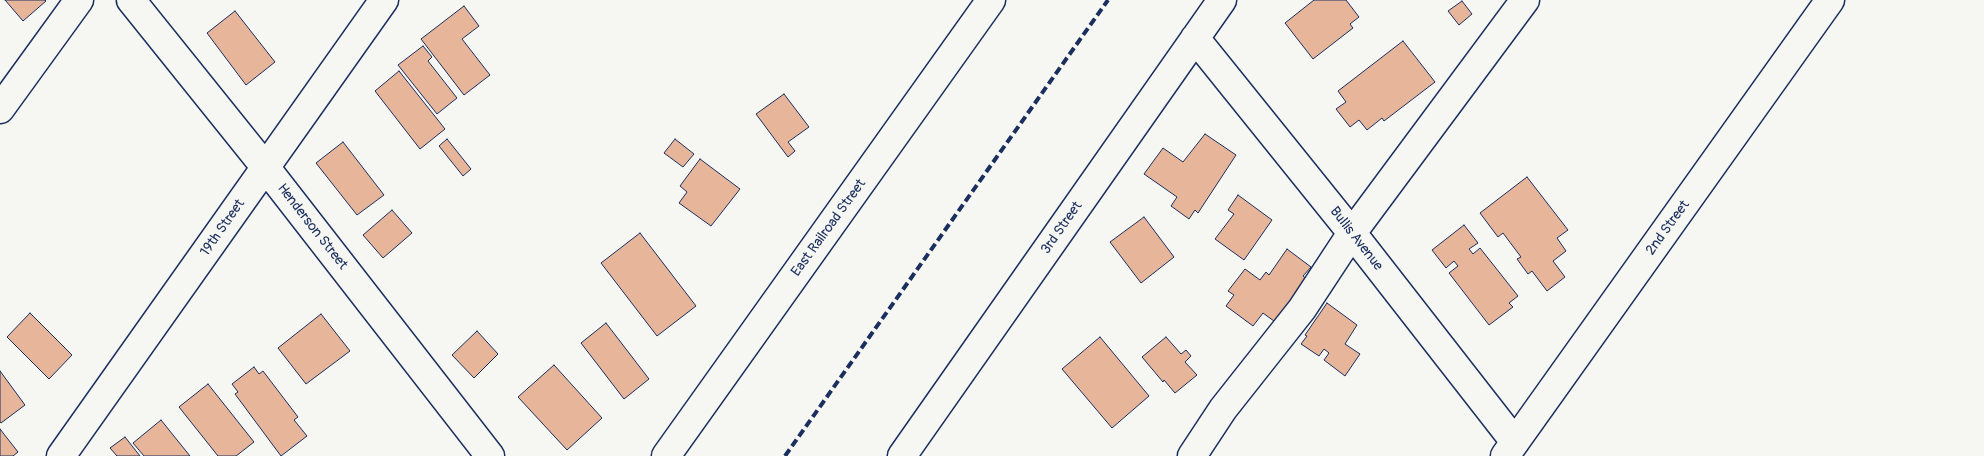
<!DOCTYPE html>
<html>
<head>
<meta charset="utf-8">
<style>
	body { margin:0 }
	canvas { display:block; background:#f6f6f2 }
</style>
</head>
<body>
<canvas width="1984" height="456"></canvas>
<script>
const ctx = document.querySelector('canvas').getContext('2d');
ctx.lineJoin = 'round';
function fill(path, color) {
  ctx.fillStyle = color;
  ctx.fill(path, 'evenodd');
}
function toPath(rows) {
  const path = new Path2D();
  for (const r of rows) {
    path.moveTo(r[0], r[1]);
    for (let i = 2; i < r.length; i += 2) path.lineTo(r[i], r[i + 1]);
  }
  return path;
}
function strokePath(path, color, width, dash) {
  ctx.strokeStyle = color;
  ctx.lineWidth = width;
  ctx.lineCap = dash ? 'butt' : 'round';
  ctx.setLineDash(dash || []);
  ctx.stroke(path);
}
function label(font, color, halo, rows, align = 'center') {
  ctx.font = font + ' Pangolin,sans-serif';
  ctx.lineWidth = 4;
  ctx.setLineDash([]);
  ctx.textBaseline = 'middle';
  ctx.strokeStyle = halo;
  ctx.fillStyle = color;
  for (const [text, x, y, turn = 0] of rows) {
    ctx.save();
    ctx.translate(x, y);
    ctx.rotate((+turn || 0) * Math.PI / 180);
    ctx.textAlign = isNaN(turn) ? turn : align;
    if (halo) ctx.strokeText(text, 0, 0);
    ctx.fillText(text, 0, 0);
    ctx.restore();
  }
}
const building = toPath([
	[5,0,45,0,46,1,23,21,5,0],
	[1314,0,1346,0,1359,17,1350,24,1353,28,1313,59,1285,23,1314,0],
	[1462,1,1472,14,1459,25,1448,11,1462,1],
	[464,6,479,26,462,39,490,75,464,95,421,39,464,6],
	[235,11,275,62,246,85,207,33,235,11],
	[1403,41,1435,82,1384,121,1382,118,1367,130,1359,120,1350,127,1336,109,1346,102,1338,91,1403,41],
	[423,46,432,57,428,61,457,98,437,114,398,65,423,46],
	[399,71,445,129,420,149,375,91,399,71],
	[784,94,809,127,788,142,795,151,788,157,756,114,784,94],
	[1205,134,1236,155,1198,213,1195,210,1189,219,1171,206,1177,197,1144,174,1163,148,1183,162,1205,134],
	[447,139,471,169,463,176,439,146,447,139],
	[675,139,694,154,683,167,664,153,675,139],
	[343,142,384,195,357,215,316,163,343,142],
	[700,159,740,189,711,226,679,203,687,192,680,186,700,159],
	[1527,177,1568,230,1557,238,1566,251,1553,261,1565,277,1547,291,1532,271,1528,274,1517,259,1521,257,1503,233,1498,237,1480,213,1527,177],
	[1238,195,1272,220,1244,260,1215,239,1234,214,1228,210,1238,195],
	[392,210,412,233,383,258,363,235,392,210],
	[1144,217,1174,257,1141,283,1110,242,1144,217],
	[1464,225,1478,243,1469,249,1473,254,1480,248,1518,296,1509,303,1513,307,1489,325,1449,273,1458,266,1454,261,1446,268,1432,250,1464,225],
	[640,233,696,306,657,336,601,263,640,233],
	[1287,249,1311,267,1303,276,1309,281,1278,324,1263,313,1253,326,1226,306,1234,295,1228,291,1245,269,1260,280,1266,272,1269,275,1287,249],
	[1327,303,1357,325,1345,344,1360,354,1345,376,1324,360,1329,353,1324,349,1319,356,1301,344,1307,336,1305,335,1327,303],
	[30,313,72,355,49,379,7,337,30,313],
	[321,314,350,351,306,384,278,348,321,314],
	[606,323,649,379,624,399,581,343,606,323],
	[477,331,498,354,474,378,452,355,477,331],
	[1100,337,1149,396,1112,428,1062,369,1100,337],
	[1166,337,1181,354,1186,350,1191,356,1185,362,1197,375,1175,393,1164,380,1163,382,1142,357,1166,337],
	[554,365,602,418,567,450,518,397,554,365],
	[254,367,259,374,263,371,298,417,294,420,307,436,281,456,235,394,238,392,232,384,254,367],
	[0,371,25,405,1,423,0,422,0,371],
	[208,384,254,442,236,456,218,456,179,407,208,384],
	[161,420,190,456,144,456,133,443,161,420],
	[0,429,18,452,13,456,0,456,0,429],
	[125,437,140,456,117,456,110,448,125,437]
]);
const minor = toPath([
	[131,0,266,168,490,456],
	[1195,38,1352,233,1515,442],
	[0,109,79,0],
	[61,456,384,0],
	[666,456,991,0],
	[902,456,1222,0],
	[1192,456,1223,409,1302,309,1352,233,1525,0],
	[1505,456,1830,0]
]);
const rail = toPath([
	[785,456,1108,0]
]);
const streetNames = [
	["Henderson Street",312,227,52],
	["19th Street",223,228,-55],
	["East Railroad Street",829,228,-54],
	["3rd Street",1062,228,-55],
	["2nd Street",1668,228,-54],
	["Bullis Avenue",1356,239,52]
];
fill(building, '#e7b599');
strokePath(building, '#1b2f5e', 1);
strokePath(minor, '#1b2f5e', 31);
strokePath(minor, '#f6f6f2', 28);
strokePath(rail, '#1b2f5e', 4, [8, 4]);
label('14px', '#1b2f5e', '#f6f6f2', streetNames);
</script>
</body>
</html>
